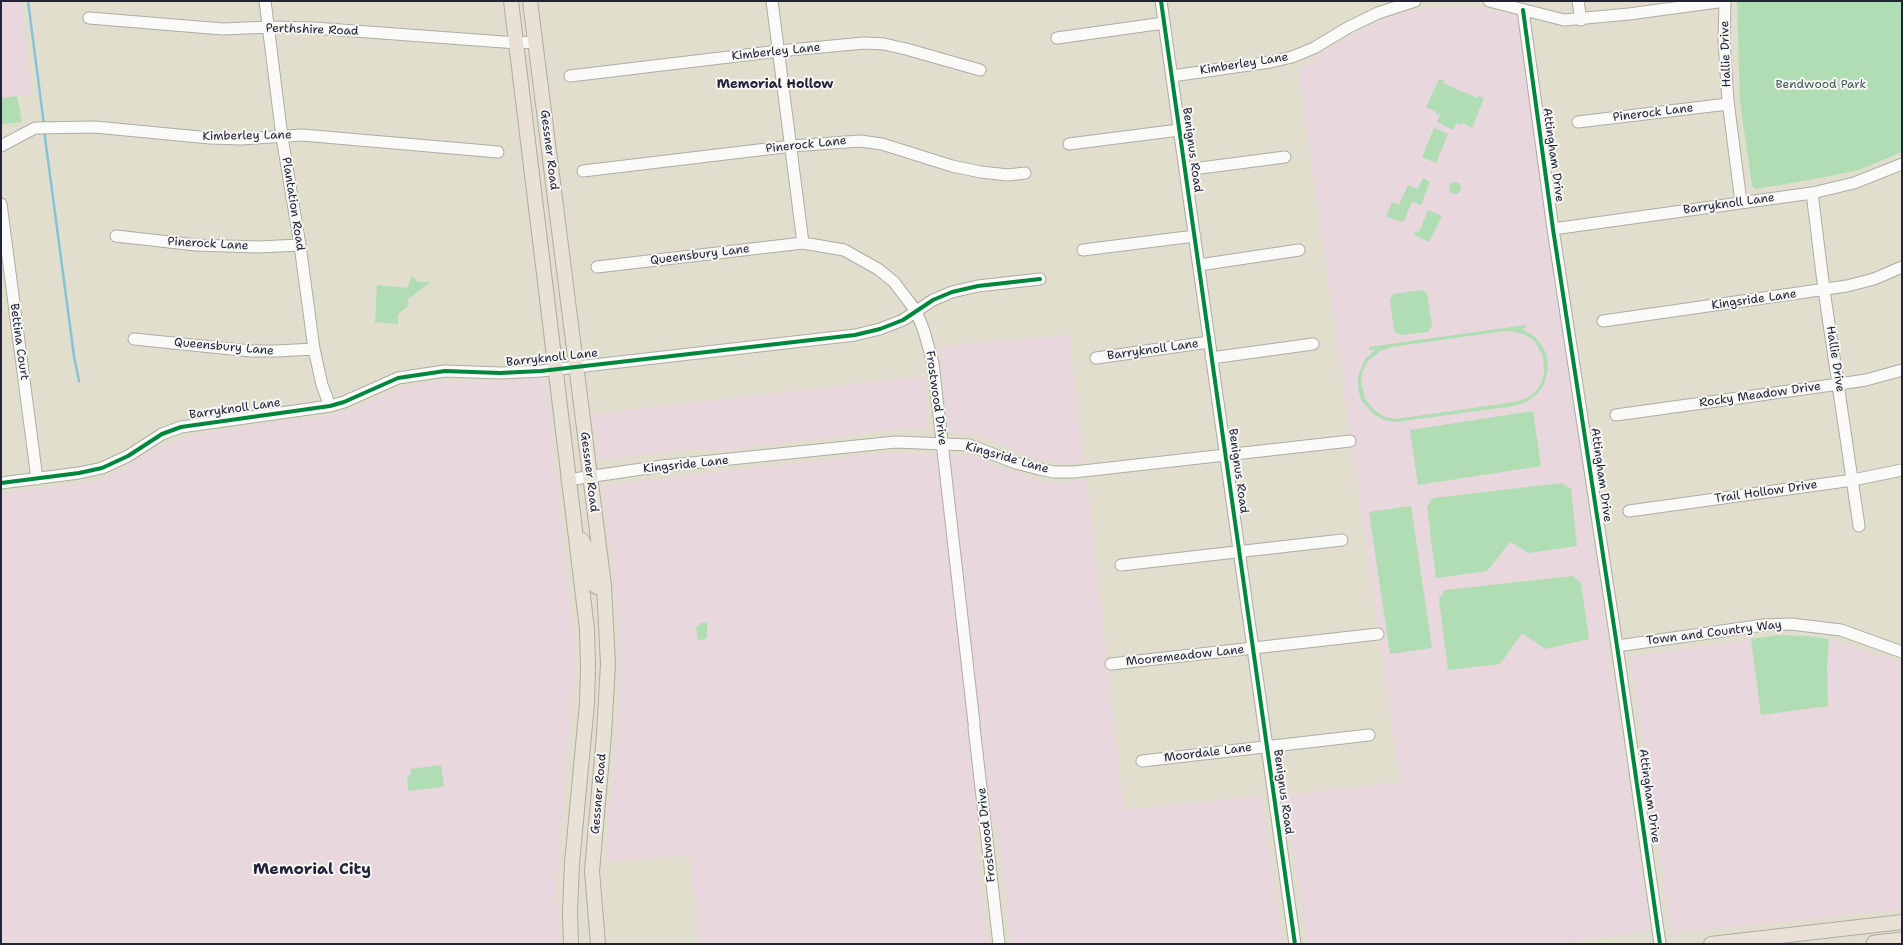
<!DOCTYPE html>
<html>
<head>
<meta charset="utf-8">
<style>
	body { margin:0 }
	#map { position:relative; width:1903px; height:945px; overflow:hidden; background:#e1dece; font-family:"Shantell Sans",sans-serif }
	canvas { display:block }
	.frame { position:absolute; inset:0; border:2px solid #22223b; pointer-events:none }
</style>
</head>
<body>
<div id="map">
<canvas width="1903" height="945"></canvas>
<div class="frame"></div>
</div>
<script>
const ctx = document.querySelector('canvas').getContext('2d');
ctx.lineJoin = 'round';
function fill(path, color) {
  ctx.fillStyle = color;
  ctx.fill(path, 'evenodd');
}
function toPath(rows) {
  const path = new Path2D();
  for (const r of rows) {
    if (r.length === 3) {
      path.moveTo(r[0] + r[2], r[1]);
      path.arc(r[0], r[1], r[2], 0, 2 * Math.PI);
      continue;
    }
    path.moveTo(r[0], r[1]);
    for (let i = 2; i < r.length; i += 2) path.lineTo(r[i], r[i + 1]);
  }
  return path;
}
function strokePath(path, color, width, dash) {
  ctx.strokeStyle = color;
  ctx.lineWidth = width;
  ctx.lineCap = dash ? 'butt' : 'round';
  ctx.setLineDash(dash || []);
  ctx.stroke(path);
}
function label(font, color, halo, rows, align = 'center') {
  ctx.font = font + ' "Shantell Sans",sans-serif';
  ctx.lineWidth = 4;
  ctx.setLineDash([]);
  ctx.textBaseline = 'middle';
  ctx.strokeStyle = halo;
  ctx.fillStyle = color;
  for (const [text, x, y, turn = 0] of rows) {
    ctx.save();
    ctx.translate(x, y);
    ctx.rotate((+turn || 0) * Math.PI / 180);
    ctx.textAlign = isNaN(turn) ? turn : align;
    if (halo) ctx.strokeText(text, 0, 0);
    ctx.fillText(text, 0, 0);
    ctx.restore();
  }
}
const built = toPath([
	[1,1,21,1,32,94,1,98],
	[1464,5,1495,10,1517,16,1650,931,1561,944,1307,944,1285,795,1400,782,1298,69,1353,34,1381,20,1412,10],
	[1069,335,1085,463,1067,464,1046,461,1025,455,976,435,953,434,949,429,938,346],
	[924,376,929,430,900,429,730,450,692,449,603,460,597,457,592,414],
	[543,378,547,384,574,636,573,697,556,884,559,944,1,944,1,493,94,481,124,469,157,448,190,435,321,416,352,410,401,387,438,381,504,381],
	[888,452,972,455,1033,479,1058,483,1087,479,1124,810,1262,796,1283,944,1011,944,997,826,975,829,989,944,699,944,689,854,609,862,606,843,616,736,620,651,613,575,602,489,605,485],
	[1751,639,1761,715,1827,665,1829,639,1902,663,1902,909,1671,934,1630,657]
]);
const green = toPath([
	[1737,1,1902,1,1902,152,1859,170,1815,179,1755,189,1752,186,1740,102],
	[1439,79,1444,80,1443,83,1477,98,1479,96,1484,98,1472,128,1462,123,1461,125,1457,123,1453,130,1437,122,1440,115,1436,113,1436,111,1426,107],
	[17,96,22,122,1,124,1,98],
	[1434,128,1448,134,1436,163,1422,157],
	[1423,178,1430,182,1421,205,1412,202,1403,222,1386,217,1392,202,1399,205,1408,185,1418,189],
	[1455,188,6],
	[1428,210,1442,216,1429,242,1414,235,1416,231,1419,232],
	[412,276,418,282,431,282,408,299,407,307,398,314,398,324,375,322,377,285,407,288],
	[1422,290,1427,293,1432,326,1428,332,1400,335,1394,331,1390,299,1393,294],
	[1526,325,1526,328,1521,329,1533,335,1541,344,1547,355,1548,368,1544,385,1536,395,1526,402,1514,406,1396,422,1384,420,1373,414,1361,400,1358,388,1358,376,1365,359,1375,350,1369,350,1369,347],
	[1504,331,1515,332,1526,335,1535,342,1543,356,1544,373,1541,384,1534,393,1525,399,1514,402,1396,419,1385,417,1375,411,1365,399,1361,382,1363,371,1368,361,1381,351,1392,347],
	[1533,411,1541,466,1418,485,1410,430],
	[1562,483,1571,489,1577,546,1529,553,1510,542,1487,571,1436,578,1427,507,1433,498],
	[1411,506,1432,648,1390,654,1369,512],
	[1573,576,1581,583,1589,639,1545,649,1522,633,1500,664,1448,670,1439,599,1445,590],
	[707,622,707,638,703,640,698,640,696,627,700,625,701,623],
	[1778,635,1806,636,1829,639,1827,665,1828,706,1761,715,1751,639],
	[441,765,444,787,408,791,407,778,411,773,410,769]
]);
const stream = toPath([
	[28,1,44,125],
	[44,130,74,356,79,381]
]);
const minor = toPath([
	[265,1,282,137,300,245,314,349,322,385,330,406],
	[772,1,803,243],
	[1161,1,1295,944],
	[1489,1,1564,20,1629,14,1725,1],
	[1578,1,1581,20],
	[1725,1,1724,42,1728,101,1741,202],
	[1523,10,1553,229,1617,646,1660,944],
	[89,18,223,29,269,27,314,28,517,43,535,42],
	[1057,38,1164,23],
	[570,76,779,51,864,43,884,44,906,49,980,70],
	[1172,76,1270,62,1292,57,1314,48,1349,27,1378,13,1415,1],
	[1578,122,1728,104],
	[1069,144,1179,130],
	[1,146,35,128,95,127,210,138,241,139,302,135,498,152],
	[1185,170,1285,157],
	[583,171,792,146,860,141,882,144,952,166,981,172,1008,175,1025,173],
	[1812,193,1824,290,1859,526],
	[1,204,37,479],
	[1553,229,1812,193,1854,183,1902,164],
	[116,236,196,245,258,247,300,245],
	[1083,250,1195,236],
	[1199,265,1299,250],
	[597,267,803,243,844,250,878,269,894,282,916,311,924,331,933,363,974,723],
	[1603,321,1847,286,1874,279,1902,267],
	[134,339,251,351,277,351,314,349],
	[1096,358,1209,342],
	[1211,358,1313,344],
	[1616,415,1839,384,1866,380,1902,370],
	[567,480,662,466,896,442,969,445,1016,463,1039,469,1054,472,1074,472,1350,441],
	[1,483,79,473,102,468,128,456,162,434,181,427,330,406,344,402,398,378,445,371,500,373,541,371,855,335,880,329,903,320,933,300,952,292,978,286,1040,279],
	[1629,511,1853,480,1902,470],
	[1121,565,1342,540],
	[1617,646,1764,625,1791,624,1841,630,1902,652],
	[1111,664,1378,634],
	[974,727,999,944],
	[1142,761,1369,735]
]);
const major = toPath([
	[511,1,587,629,588,668,587,703,572,863,570,912,571,944],
	[530,1,604,586,608,664,604,734,592,871,598,944],
	[582,540,586,548,593,584,597,587,604,586],
	[1711,944,1902,922]
]);
const highway = toPath([
	[1875,944,1902,941]
]);
const cycleway = toPath([
	[1161,1,1295,944],
	[1523,10,1553,229,1617,646,1660,944],
	[1,483,79,473,102,468,128,456,162,434,181,427,330,406,344,402,398,378,445,371,500,373,541,371,855,335,880,329,903,320,933,300,952,292,978,286,1040,279]
]);
const streetNames = [
	["Perthshire Road",312,30,2],
	["Kimberley Lane",776,52,-6],
	["Hallie Drive",1726,54,-92],
	["Kimberley Lane",1244,64,-9],
	["Pinerock Lane",1653,113,-7],
	["Kimberley Lane",247,136,-1],
	["Pinerock Lane",806,145,-6],
	["Gessner Road",549,150,83],
	["Benignus Road",1192,150,82],
	["Attingham Drive",1553,155,82],
	["Plantation Road",293,204,81],
	["Barryknoll Lane",1729,204,-8],
	["Pinerock Lane",208,244,3],
	["Queensbury Lane",700,255,-7],
	["Kingsride Lane",1754,300,-8],
	["Bettina Court",19,342,82],
	["Queensbury Lane",224,347,5],
	["Barryknoll Lane",1153,350,-8],
	["Barryknoll Lane",552,358,-6],
	["Hallie Drive",1835,359,81],
	["Rocky Meadow Drive",1760,395,-8],
	["Frostwood Drive",936,398,82],
	["Barryknoll Lane",235,409,-8],
	["Kingsride Lane",1007,458,16],
	["Kingsride Lane",686,465,-6],
	["Benignus Road",1238,471,82],
	["Gessner Road",589,472,83],
	["Attingham Drive",1601,475,82],
	["Trail Hollow Drive",1766,492,-8],
	["Town and Country Way",1714,633,-7],
	["Mooremeadow Lane",1185,656,-6],
	["Moordale Lane",1208,753,-7],
	["Benignus Road",1283,792,82],
	["Gessner Road",599,794,-85],
	["Attingham Drive",1649,796,82],
	["Frostwood Drive",987,835,-96]
];
const parkNames = [
	["Bendwood Park",1821,85]
];
const neighbourhoodNames = [
	["Memorial Hollow",775,85]
];
const districtNames = [
	["Memorial City",312,870]
];
fill(built, '#e8d7dd');
fill(green, '#b0ddb4');
strokePath(stream, '#87c3d8', 2.5);
strokePath(minor, '#aeaca4', 13);
strokePath(major, '#aeaca4', 16);
strokePath(highway, '#aeaca4', 19);
strokePath(minor, '#fafaf8', 11);
strokePath(major, '#eae1d6', 14);
strokePath(highway, '#eae1d6', 17);
strokePath(cycleway, '#00873e', 4);
label('12px', '#22223b', '#f6f6f2', streetNames);
label('12px', '#415a59', '#f6f6f2', parkNames);
label('bold 13px', '#22223b', '#f6f6f2', neighbourhoodNames);
label('bold 16px', '#22223b', '#f6f6f2', districtNames);
</script>
</body>
</html>
